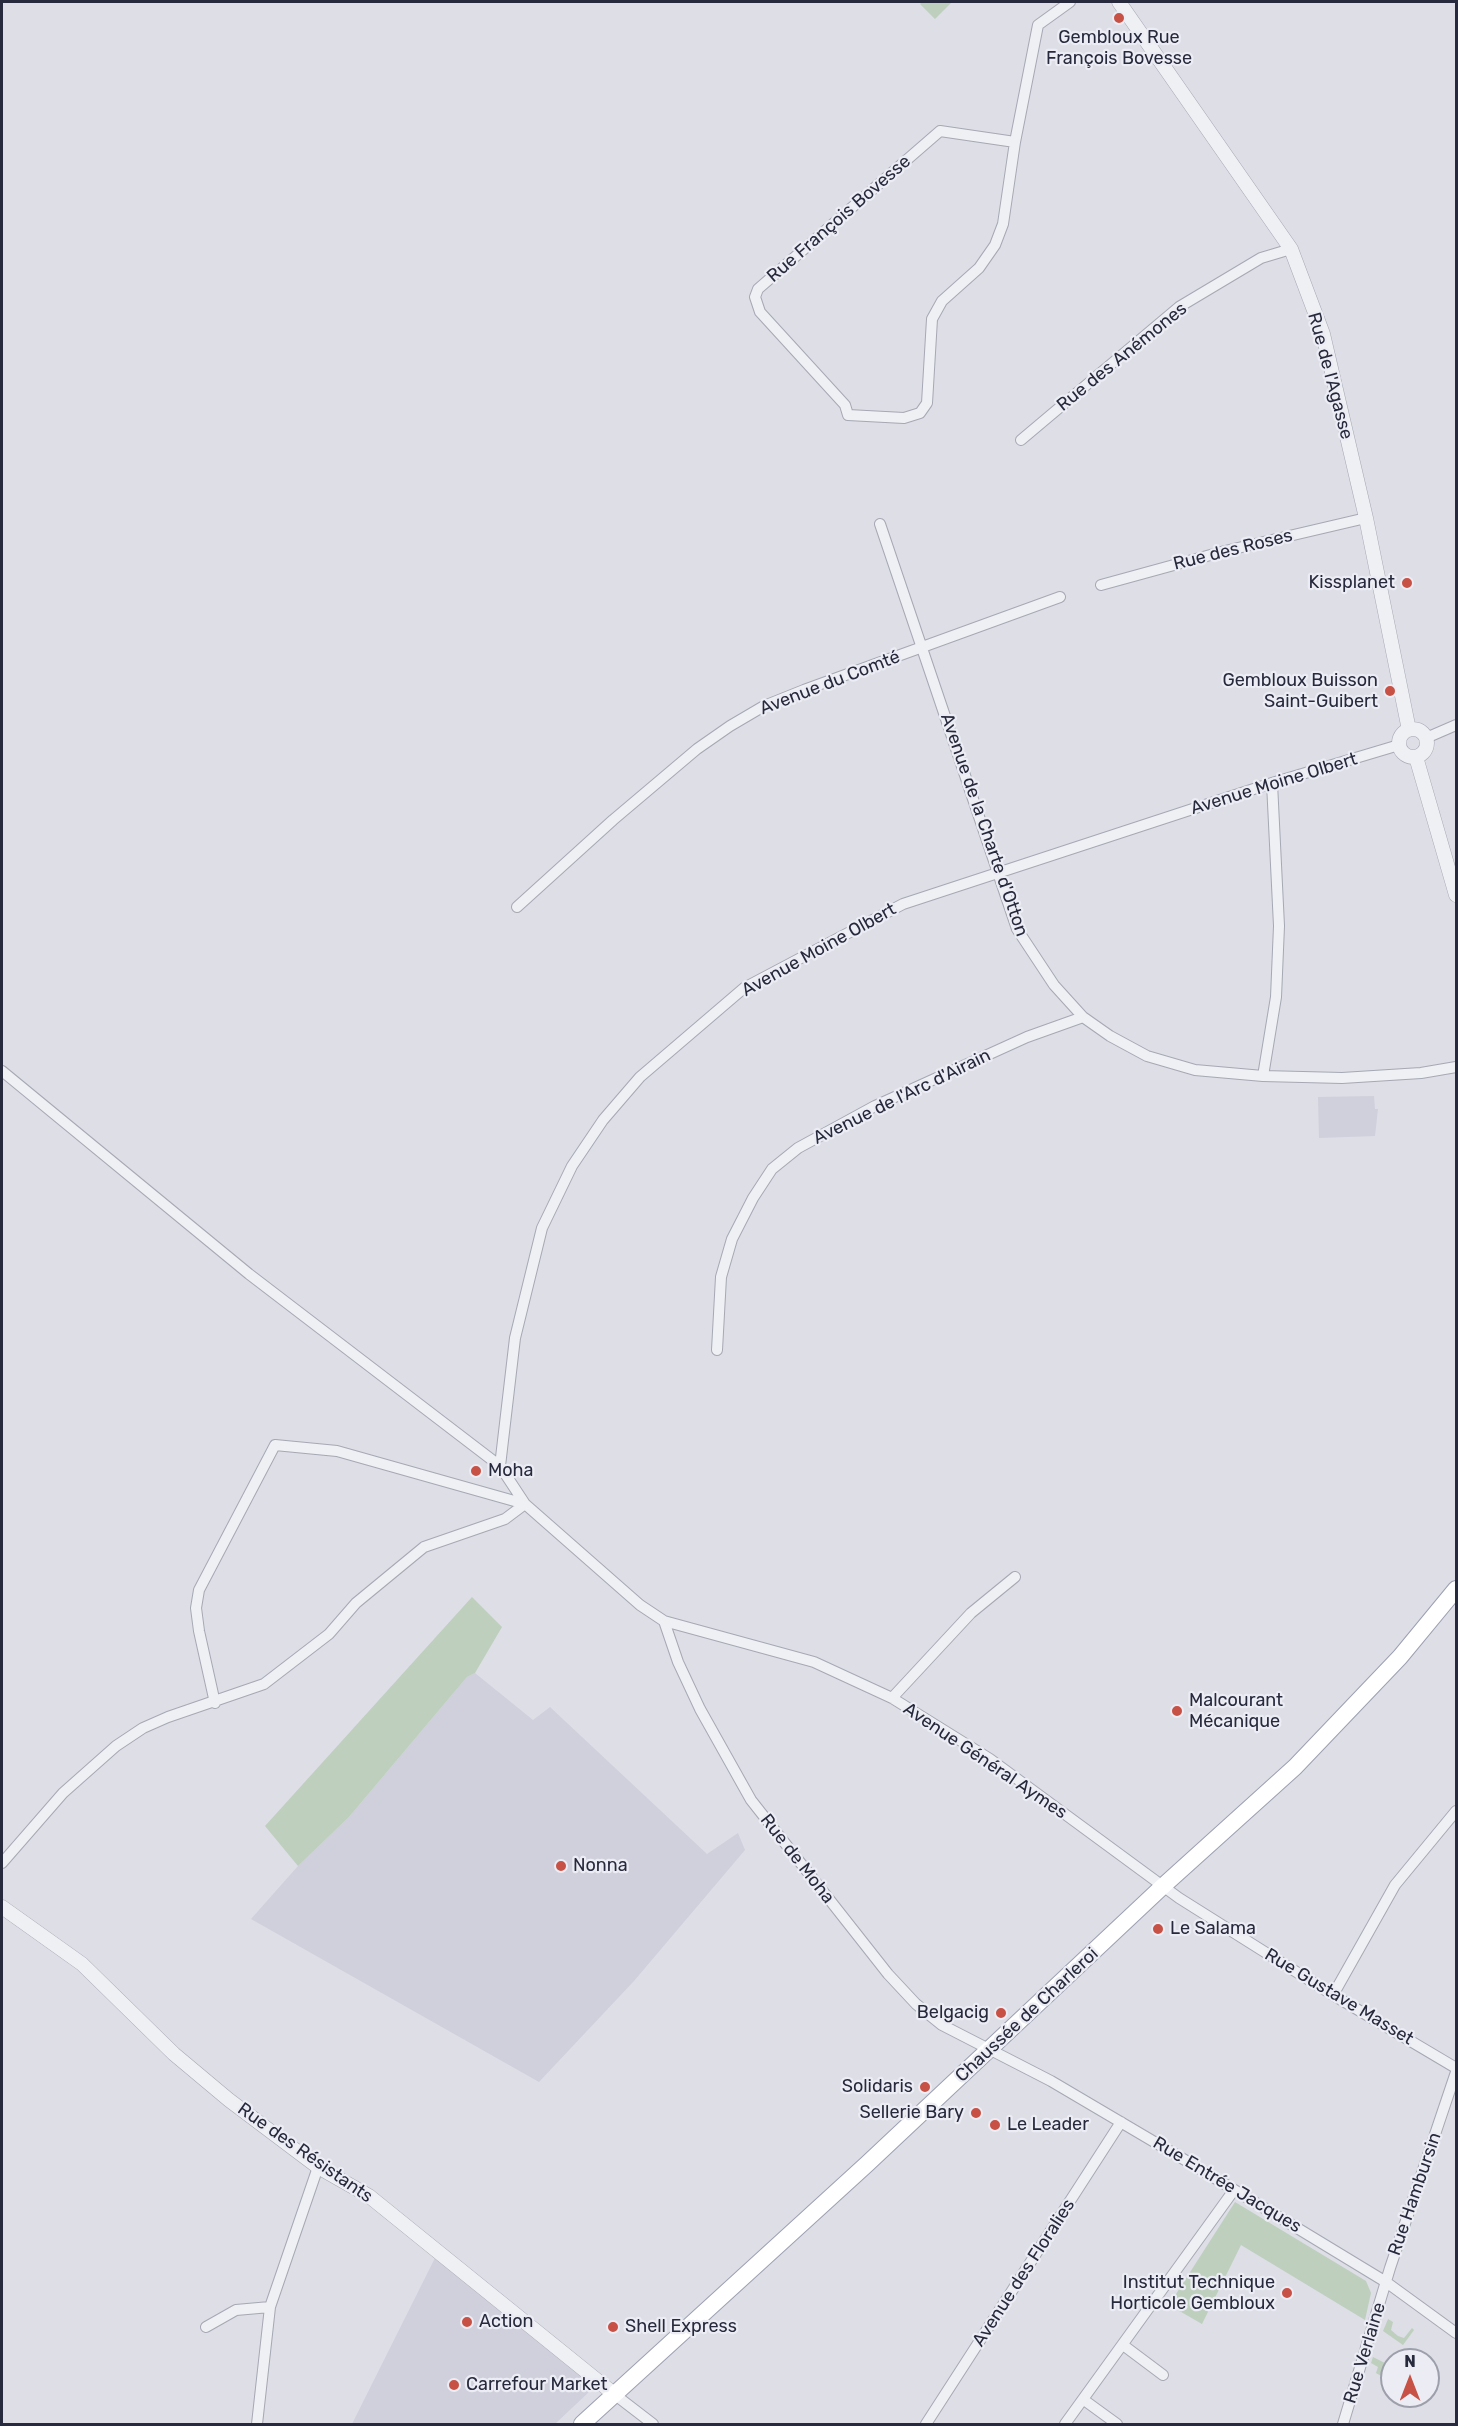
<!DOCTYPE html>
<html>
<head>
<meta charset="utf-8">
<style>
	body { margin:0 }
	#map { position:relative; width:1458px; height:2426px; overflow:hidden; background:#dddee6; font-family:Rubik,sans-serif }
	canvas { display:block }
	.frame { position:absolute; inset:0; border:3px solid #27293c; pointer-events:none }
	.north { position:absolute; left:1380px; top:2348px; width:60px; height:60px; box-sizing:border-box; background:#ecedf4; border:2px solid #9d9faa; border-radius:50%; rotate:0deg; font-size:16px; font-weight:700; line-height:24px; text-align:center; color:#27293c }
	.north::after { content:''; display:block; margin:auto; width:21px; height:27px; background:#c75145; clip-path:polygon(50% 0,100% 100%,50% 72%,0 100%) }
</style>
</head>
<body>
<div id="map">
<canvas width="1458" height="2426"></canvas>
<div class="frame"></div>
<div class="north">N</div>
</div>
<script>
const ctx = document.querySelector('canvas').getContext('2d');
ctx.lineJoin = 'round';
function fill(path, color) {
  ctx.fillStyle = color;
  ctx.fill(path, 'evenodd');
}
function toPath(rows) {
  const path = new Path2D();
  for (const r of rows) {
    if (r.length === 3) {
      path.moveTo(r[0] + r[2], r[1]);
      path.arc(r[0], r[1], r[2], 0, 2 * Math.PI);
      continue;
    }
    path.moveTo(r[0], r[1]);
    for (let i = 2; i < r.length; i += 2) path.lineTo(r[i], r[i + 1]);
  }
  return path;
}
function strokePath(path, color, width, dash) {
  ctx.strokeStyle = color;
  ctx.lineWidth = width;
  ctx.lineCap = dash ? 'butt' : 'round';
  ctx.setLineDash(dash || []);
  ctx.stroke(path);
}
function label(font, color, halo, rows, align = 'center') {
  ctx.font = font + ' Rubik,sans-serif';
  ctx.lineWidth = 4.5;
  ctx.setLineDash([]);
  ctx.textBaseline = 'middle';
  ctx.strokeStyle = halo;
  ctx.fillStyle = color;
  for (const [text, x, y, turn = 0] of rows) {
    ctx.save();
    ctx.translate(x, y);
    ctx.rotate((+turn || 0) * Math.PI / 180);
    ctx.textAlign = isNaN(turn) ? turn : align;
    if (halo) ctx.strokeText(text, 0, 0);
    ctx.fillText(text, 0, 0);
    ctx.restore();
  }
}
const built = toPath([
	[1374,1096,1375,1109,1378,1109,1375,1136,1319,1138,1318,1097],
	[475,1673,533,1720,550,1707,707,1854,738,1833,745,1850,634,1981,539,2082,251,1919,298,1866,349,1817,467,1677],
	[435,2258,590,2382,590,2391,555,2424,352,2424]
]);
const green = toPath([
	[922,2,952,2,935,19,920,4],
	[472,1597,502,1627,475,1673,467,1677,349,1817,298,1866,265,1826],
	[1235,2202,1366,2281,1371,2293,1365,2320,1241,2245,1202,2324,1169,2305],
	[1388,2319,1393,2322,1391,2330,1398,2336,1404,2338,1412,2328,1414,2330,1403,2345,1383,2331],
	[1373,2357,1387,2364,1392,2361,1392,2382,1376,2373,1378,2367,1371,2363]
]);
const minor = toPath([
	[1015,142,940,131,758,289,755,297,760,312,845,405,848,415,904,418,920,413,927,403,932,319,942,301,979,268,995,245,1003,224,1015,142,1038,25,1070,2],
	[1021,440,1179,307,1261,258,1291,249],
	[880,524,1017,929,1054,985,1083,1017,1110,1036,1147,1056,1195,1070,1263,1076,1342,1078,1421,1073,1456,1067],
	[1101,585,1225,551,1366,518],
	[1426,738,1456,725],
	[517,907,613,820,697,749,730,726,764,706,804,690,1060,597],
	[2,1071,249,1274,500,1466],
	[1263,1076,1276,997,1279,926,1272,783],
	[717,1350,721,1277,732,1239,753,1198,772,1169,798,1148,875,1106,1027,1037,1083,1017],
	[525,1504,500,1466,515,1338,542,1228,572,1166,603,1120,640,1077,744,988,903,904,1272,783,1399,745],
	[664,1621,678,1662,700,1709,751,1800,888,1974,916,2004,942,2025,1051,2081,1190,2163,1386,2282,1456,2333],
	[892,1698,971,1613,1015,1577],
	[215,1703,199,1631,196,1608,199,1590,275,1445,337,1451,525,1504,640,1605,664,1621,814,1662,892,1698,990,1759,1179,1898,1333,1995,1456,2068],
	[2,1863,63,1793,116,1746,143,1728,168,1717,264,1684,329,1634,356,1603,424,1547,505,1519,525,1504],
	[1333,1995,1395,1885,1456,1811],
	[206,2327,236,2310,270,2307],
	[1123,2345,1163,2375],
	[614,2394,653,2424],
	[1084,2400,1117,2424],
	[257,2424,270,2307,318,2167],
	[926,2424,1121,2122],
	[1065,2424,1234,2190],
	[1343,2424,1390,2268,1456,2072]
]);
const tertiary = toPath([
	[1119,2,1291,249,1323,334,1366,518,1409,730],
	[1413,743,14],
	[1416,757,1456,895],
	[2,1907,82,1964,174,2054,229,2100,318,2167,369,2196,614,2394]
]);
const primary = toPath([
	[582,2424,867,2164,1162,1887,1295,1767,1400,1657,1456,1589]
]);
const markers = [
	[1119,18,6,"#c75145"],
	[1407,583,6,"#c75145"],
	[1390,691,6,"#c75145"],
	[476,1471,6,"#c75145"],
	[1177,1711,6,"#c75145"],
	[561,1866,6,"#c75145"],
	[1158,1929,6,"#c75145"],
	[1001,2013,6,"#c75145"],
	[925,2087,6,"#c75145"],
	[976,2113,6,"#c75145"],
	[995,2125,6,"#c75145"],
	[1287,2293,6,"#c75145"],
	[467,2322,6,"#c75145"],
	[613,2327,6,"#c75145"],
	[454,2385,6,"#c75145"]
];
const poiNames = [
	["Gembloux Rue",1119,38,"center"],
	["François Bovesse",1119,59,"center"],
	["Kissplanet",1395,583,"right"],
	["Gembloux Buisson",1378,681,"right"],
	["Saint-Guibert",1378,702,"right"],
	["Moha",488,1471],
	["Malcourant",1189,1701],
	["Mécanique",1189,1722],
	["Nonna",573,1866],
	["Le Salama",1170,1929],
	["Belgacig",989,2013,"right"],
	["Solidaris",913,2087,"right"],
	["Sellerie Bary",964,2113,"right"],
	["Le Leader",1007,2125],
	["Institut Technique",1275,2283,"right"],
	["Horticole Gembloux",1275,2304,"right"],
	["Action",479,2322],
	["Shell Express",625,2327],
	["Carrefour Market",466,2385]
];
const streetNames = [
	["Rue François Bovesse",839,219,-41],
	["Rue des Anémones",1122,357,-39],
	["Rue de l'Agasse",1330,376,75],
	["Rue des Roses",1233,550,-14],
	["Avenue du Comté",830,683,-21],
	["Avenue Moine Olbert",1274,784,-17],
	["Avenue de la Charte d'Otton",984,825,71],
	["Avenue Moine Olbert",819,950,-29],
	["Avenue de l'Arc d'Airain",902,1097,-26],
	["Avenue Général Aymes",985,1761,34],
	["Rue de Moha",797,1859,52],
	["Rue Gustave Masset",1339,1997,31],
	["Chaussée de Charleroi",1027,2015,-43],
	["Rue des Résistants",305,2153,35],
	["Rue Entrée Jacques",1227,2185,31],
	["Rue Hambursin",1415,2194,-71],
	["Avenue des Floralies",1024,2273,-57],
	["Rue Verlaine",1365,2353,-73]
];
fill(built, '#cfd0db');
fill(green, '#becfbe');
strokePath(minor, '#a6a8b3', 12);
strokePath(tertiary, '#a6a8b3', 15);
strokePath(primary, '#9ca0b1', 18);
strokePath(minor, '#eff0f4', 10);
strokePath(tertiary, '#eff0f4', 14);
strokePath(primary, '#fff', 16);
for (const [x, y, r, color] of markers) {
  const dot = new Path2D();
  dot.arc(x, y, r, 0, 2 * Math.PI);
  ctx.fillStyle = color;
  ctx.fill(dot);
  strokePath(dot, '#ecedf4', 2);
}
label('18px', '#27293c', '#ecedf4', poiNames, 'left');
label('18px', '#27293c', '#ecedf4', streetNames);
</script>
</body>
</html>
